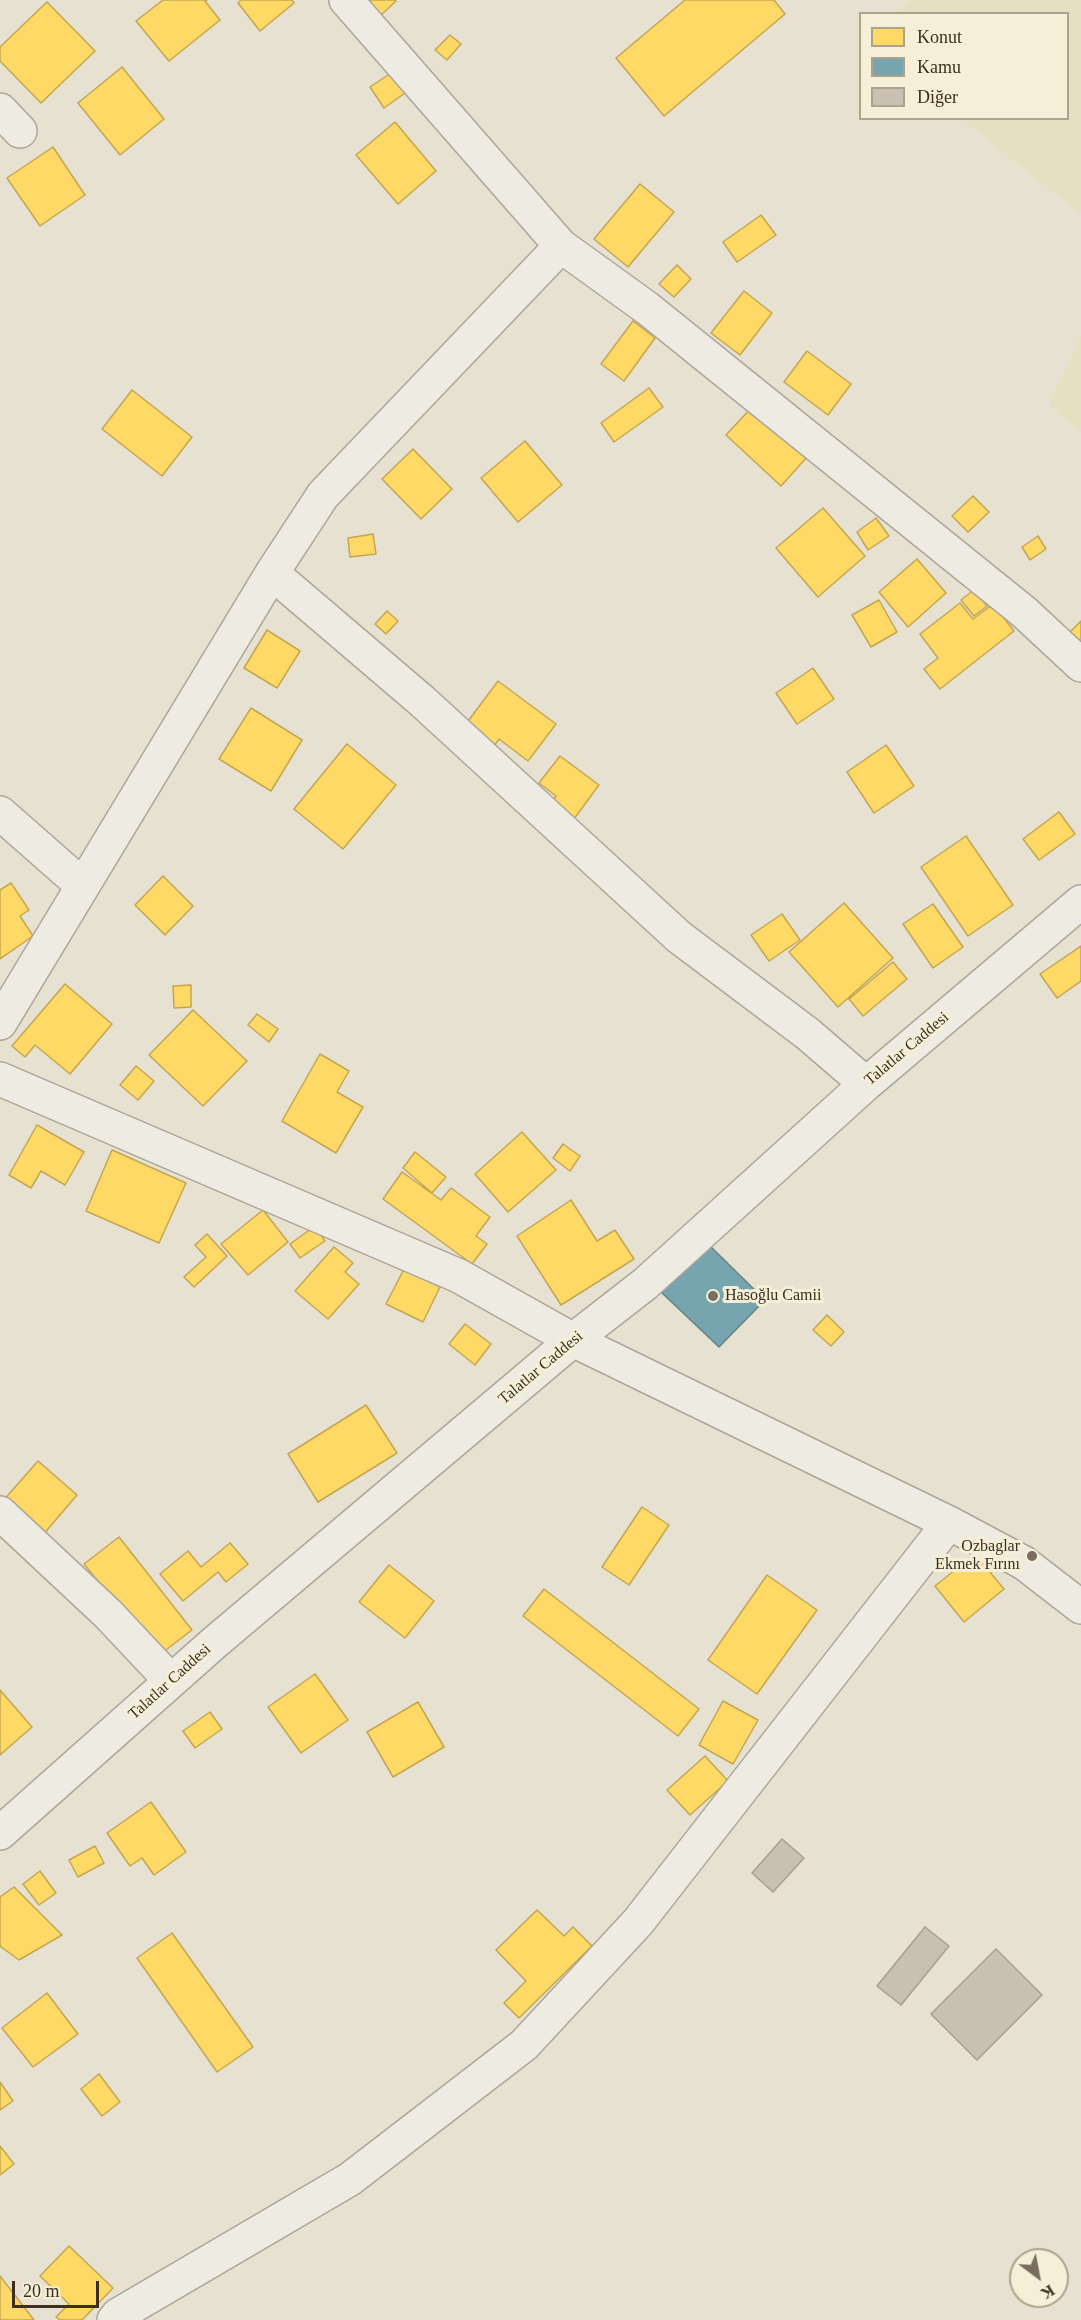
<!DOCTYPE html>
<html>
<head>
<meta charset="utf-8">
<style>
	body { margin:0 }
	#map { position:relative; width:1081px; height:2320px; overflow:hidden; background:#e6e1d1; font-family:Georgia,serif }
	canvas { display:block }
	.legend { position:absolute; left:859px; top:12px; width:210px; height:108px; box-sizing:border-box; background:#f6efd8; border:2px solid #aca28e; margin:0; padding:8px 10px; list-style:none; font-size:18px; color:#3c2f20 }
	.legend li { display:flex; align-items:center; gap:12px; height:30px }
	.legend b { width:30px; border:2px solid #aca28e }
	.north { position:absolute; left:1009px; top:2248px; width:60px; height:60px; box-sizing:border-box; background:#f6efd8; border:2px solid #aca28e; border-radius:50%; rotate:148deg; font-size:16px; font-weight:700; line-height:24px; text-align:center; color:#3c2f20 }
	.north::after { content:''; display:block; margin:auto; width:21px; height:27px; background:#786d5e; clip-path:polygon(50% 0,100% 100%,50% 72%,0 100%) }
	.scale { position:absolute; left:12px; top:2281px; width:87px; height:27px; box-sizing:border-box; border:3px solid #3c2f20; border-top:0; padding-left:8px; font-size:18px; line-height:21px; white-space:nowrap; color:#3c2f20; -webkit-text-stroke:4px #f6efd8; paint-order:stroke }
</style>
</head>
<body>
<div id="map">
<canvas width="1081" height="2320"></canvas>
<ul class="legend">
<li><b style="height:16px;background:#ffd966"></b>Konut</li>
<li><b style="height:16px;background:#76a5af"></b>Kamu</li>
<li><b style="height:16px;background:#cac0b1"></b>Diğer</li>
</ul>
<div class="north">K</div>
<div class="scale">20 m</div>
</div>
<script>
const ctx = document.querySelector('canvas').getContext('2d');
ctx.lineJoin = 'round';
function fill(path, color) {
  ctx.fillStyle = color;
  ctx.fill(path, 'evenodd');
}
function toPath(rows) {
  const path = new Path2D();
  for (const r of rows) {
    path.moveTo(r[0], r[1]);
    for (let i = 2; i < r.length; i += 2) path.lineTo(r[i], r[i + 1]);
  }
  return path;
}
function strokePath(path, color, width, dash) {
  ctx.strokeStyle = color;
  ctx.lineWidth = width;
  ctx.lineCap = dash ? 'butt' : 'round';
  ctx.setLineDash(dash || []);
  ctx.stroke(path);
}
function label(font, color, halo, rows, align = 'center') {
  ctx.font = font + ' Georgia,serif';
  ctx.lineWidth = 6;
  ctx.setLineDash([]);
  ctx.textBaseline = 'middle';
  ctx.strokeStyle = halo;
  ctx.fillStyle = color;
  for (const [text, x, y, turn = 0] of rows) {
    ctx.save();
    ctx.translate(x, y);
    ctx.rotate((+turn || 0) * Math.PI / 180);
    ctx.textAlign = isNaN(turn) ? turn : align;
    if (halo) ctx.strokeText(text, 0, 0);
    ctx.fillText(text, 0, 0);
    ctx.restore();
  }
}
const farmland = toPath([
	[910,0,1081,0,1081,214,974,129,963,119,1068,118,1068,14,895,13],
	[1081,336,1081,433,1049,405]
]);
const homes = toPath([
	[163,0,207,0,205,1,220,20,169,61,136,21,163,0],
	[241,0,292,0,294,3,260,31,238,3,241,0],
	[365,0,394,0,396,1,380,16,365,0],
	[685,0,774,0,785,14,664,116,616,58,685,0],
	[47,2,95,51,41,103,0,61,0,47,47,2],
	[450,35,461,44,447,60,435,50,450,35],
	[122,67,164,119,120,155,78,103,122,67],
	[394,71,408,91,384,108,370,87,394,71],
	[395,122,436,171,398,204,356,155,395,122],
	[53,147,85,195,40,226,7,178,53,147],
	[640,184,674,212,628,267,594,239,640,184],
	[761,215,776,235,737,262,723,242,761,215],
	[677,265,691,279,674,297,659,284,677,265],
	[744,291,772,313,740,355,711,333,744,291],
	[633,321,655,338,624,381,601,364,633,321],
	[807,351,851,384,828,415,784,382,807,351],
	[649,388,663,407,614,442,601,423,649,388],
	[132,390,192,437,162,476,102,429,132,390],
	[753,406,808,456,781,486,726,435,753,406],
	[525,441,562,485,518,522,481,478,525,441],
	[413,449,452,489,421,519,382,479,413,449],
	[973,496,989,512,968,532,952,516,973,496],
	[823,508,865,556,818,597,776,548,823,508],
	[876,518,889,536,868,550,857,532,876,518],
	[373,534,376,554,350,557,348,538,373,534],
	[1038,536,1046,549,1030,560,1022,547,1038,536],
	[917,559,946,593,908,627,879,592,917,559],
	[974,590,987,606,974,616,961,600,974,590],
	[879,600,897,632,871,647,852,615,879,600],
	[960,603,973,619,993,604,1014,631,940,689,924,669,938,658,920,634,960,603],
	[387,611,398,621,386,634,375,624,387,611],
	[1081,621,1081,642,1070,632,1081,621],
	[267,630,300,651,277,688,244,668,267,630],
	[813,668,834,699,797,724,776,693,813,668],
	[498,681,556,724,528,761,499,739,491,750,463,728,498,681],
	[251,708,302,740,271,791,219,759,251,708],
	[347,744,396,785,343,849,294,809,347,744],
	[886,745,914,786,874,813,847,772,886,745],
	[560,756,599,785,571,823,549,807,556,796,539,783,560,756],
	[1059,812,1075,834,1039,860,1023,839,1059,812],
	[966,836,1013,905,968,936,921,867,966,836],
	[163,876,193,906,165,935,135,905,163,876],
	[11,883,29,910,20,916,33,936,0,959,0,890,11,883],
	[844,903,893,958,838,1007,789,952,844,903],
	[933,904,963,947,933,968,903,924,933,904],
	[782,914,800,940,769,961,751,935,782,914],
	[1081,946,1081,981,1057,998,1040,974,1081,946],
	[893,962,907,979,863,1016,849,999,893,962],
	[65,984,112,1024,70,1074,35,1045,25,1057,12,1046,65,984],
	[191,985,191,1007,174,1008,173,986,191,985],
	[193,1010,247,1061,203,1106,149,1055,193,1010],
	[257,1014,278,1029,269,1042,248,1025,257,1014],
	[320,1054,349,1071,337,1092,363,1107,336,1153,282,1121,320,1054],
	[136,1066,154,1081,138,1100,120,1085,136,1066],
	[37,1125,84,1152,65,1185,41,1171,31,1188,9,1175,37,1125],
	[522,1132,556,1170,508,1212,475,1174,522,1132],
	[563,1144,580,1156,570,1171,553,1158,563,1144],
	[112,1150,186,1183,159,1243,86,1211,112,1150],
	[415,1152,446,1177,432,1193,403,1168,415,1152],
	[402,1172,441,1200,451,1188,490,1217,476,1236,487,1244,472,1264,383,1199,402,1172],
	[571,1200,597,1241,615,1230,634,1259,561,1305,517,1236,571,1200],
	[263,1210,288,1242,248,1275,221,1244,263,1210],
	[315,1226,325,1241,300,1258,290,1244,315,1226],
	[207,1234,227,1256,194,1287,184,1277,206,1257,195,1245,207,1234],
	[334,1247,353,1263,345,1272,359,1284,328,1319,295,1291,334,1247],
	[404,1269,440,1287,423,1322,386,1304,404,1269],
	[827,1315,844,1332,831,1346,813,1330,827,1315],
	[465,1324,491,1344,475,1365,449,1344,465,1324],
	[366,1405,397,1453,318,1502,288,1454,366,1405],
	[38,1461,77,1495,42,1536,2,1502,38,1461],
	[642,1507,669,1525,629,1585,602,1567,642,1507],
	[119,1537,192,1630,158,1656,84,1564,119,1537],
	[230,1543,248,1564,226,1582,218,1572,183,1601,160,1574,188,1551,201,1567,230,1543],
	[975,1554,1004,1589,964,1622,935,1586,975,1554],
	[389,1565,434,1601,405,1638,359,1602,389,1565],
	[767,1575,817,1610,757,1694,708,1660,767,1575],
	[544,1589,699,1709,678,1736,523,1616,544,1589],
	[315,1674,348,1720,301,1753,268,1707,315,1674],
	[0,1690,32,1727,0,1755,0,1690],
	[723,1701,758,1720,733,1764,699,1745,723,1701],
	[418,1702,444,1747,393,1777,367,1732,418,1702],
	[210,1712,222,1729,195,1748,183,1731,210,1712],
	[705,1756,728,1781,690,1815,667,1790,705,1756],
	[151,1802,186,1852,154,1875,142,1858,130,1866,107,1833,151,1802],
	[95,1846,104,1863,78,1877,69,1860,95,1846],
	[40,1871,56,1893,39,1905,23,1884,40,1871],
	[14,1887,62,1935,19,1960,0,1946,0,1897,14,1887],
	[537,1910,564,1936,573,1927,592,1946,519,2018,504,2003,526,1981,496,1950,537,1910],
	[172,1933,253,2047,217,2072,137,1958,172,1933],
	[47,1993,78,2034,33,2067,2,2028,47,1993],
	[99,2074,120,2102,102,2116,81,2089,99,2074],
	[0,2082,13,2101,0,2110,0,2082],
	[0,2146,14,2164,0,2175,0,2146],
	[69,2246,113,2288,82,2320,60,2320,56,2317,69,2304,40,2276,69,2246],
	[0,2276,34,2320,0,2320,0,2276]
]);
const public = toPath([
	[708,1244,765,1300,719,1347,661,1292,708,1244]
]);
const building = toPath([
	[782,1839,804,1858,773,1892,752,1873,782,1839],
	[925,1927,949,1946,901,2005,877,1986,925,1927],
	[996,1949,1042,1995,977,2060,931,2014,996,1949]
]);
const minor = toPath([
	[346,0,561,246,647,308,1024,612,1081,665],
	[0,110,20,131],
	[272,573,422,701,679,937,808,1034,866,1084],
	[0,813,83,886],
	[0,1023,272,573,323,495,561,246],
	[0,1079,459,1276,573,1340,949,1523,1024,1563,1081,1607],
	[0,1513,108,1614,171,1681],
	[0,1833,214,1643,573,1340,645,1284,866,1084,1081,902],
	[114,2320,118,2315,350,2179,524,2045,638,1922,949,1523]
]);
const markers = [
	[713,1296,6,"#786d5e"],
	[1032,1556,6,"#786d5e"]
];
const streetNames = [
	["Talatlar Caddesi",907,1049,-40],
	["Talatlar Caddesi",541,1368,-40],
	["Talatlar Caddesi",170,1682,-42]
];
const poiNames = [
	["Hasoğlu Camii",725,1296],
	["Ozbaglar",1020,1547,"right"],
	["Ekmek Fırını",1020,1565,"right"]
];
fill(farmland, '#e5e0c2');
fill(homes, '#ffd966');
strokePath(homes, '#c4a651', 1.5);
fill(public, '#76a5af');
strokePath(public, '#658284', 1.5);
fill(building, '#cac0b1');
strokePath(building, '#a79d90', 1.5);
strokePath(minor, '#aca699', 36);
strokePath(minor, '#eeebe2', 33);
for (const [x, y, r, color] of markers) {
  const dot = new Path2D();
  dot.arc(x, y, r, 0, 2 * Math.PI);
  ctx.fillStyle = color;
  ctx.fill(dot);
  strokePath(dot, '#f6efd8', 2);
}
label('16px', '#3c2f20', '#f6efd8', streetNames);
label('16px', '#3c2f20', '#f6efd8', poiNames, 'left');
</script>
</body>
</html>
